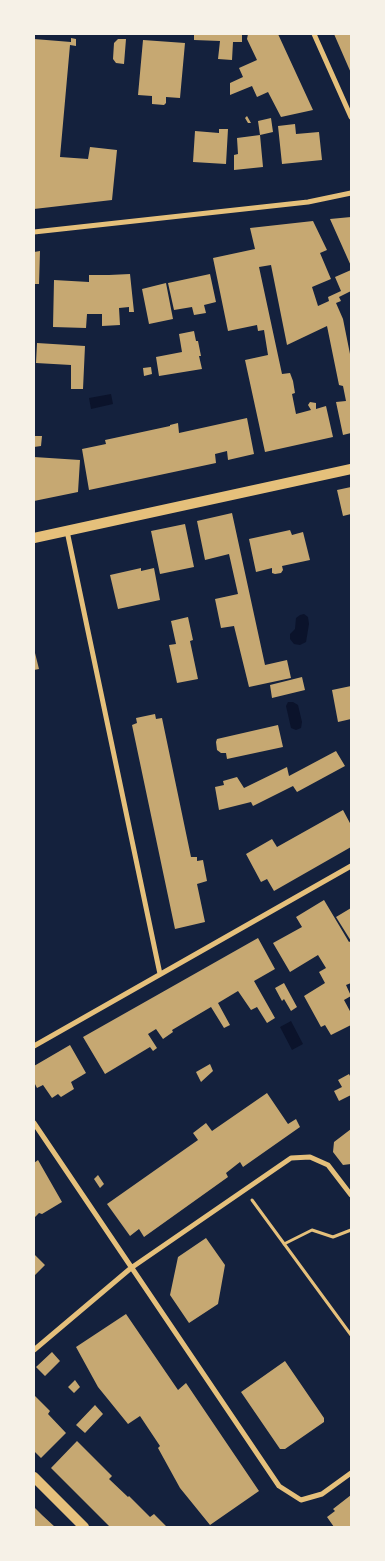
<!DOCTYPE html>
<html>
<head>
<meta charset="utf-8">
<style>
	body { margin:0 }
	#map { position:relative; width:385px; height:1561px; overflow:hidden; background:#14213d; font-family:Jost,sans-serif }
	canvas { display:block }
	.frame { position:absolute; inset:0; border:35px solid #f6f1e7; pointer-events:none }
</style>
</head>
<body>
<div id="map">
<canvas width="385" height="1561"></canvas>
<div class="frame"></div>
</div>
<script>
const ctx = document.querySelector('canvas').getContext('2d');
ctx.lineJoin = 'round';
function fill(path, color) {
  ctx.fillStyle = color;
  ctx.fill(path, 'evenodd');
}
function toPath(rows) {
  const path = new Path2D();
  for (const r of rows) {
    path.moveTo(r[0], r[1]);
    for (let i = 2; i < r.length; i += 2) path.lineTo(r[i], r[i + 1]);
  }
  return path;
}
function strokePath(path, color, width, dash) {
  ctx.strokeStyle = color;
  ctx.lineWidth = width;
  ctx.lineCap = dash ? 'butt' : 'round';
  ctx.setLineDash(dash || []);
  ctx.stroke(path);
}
const water = toPath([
	[111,394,113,404,91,409,89,398],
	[304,614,308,617,309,624,306,642,300,645,294,644,290,639,290,634,295,629,296,618,300,615],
	[288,702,293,702,298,705,302,722,301,728,296,730,291,728,286,706],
	[291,1021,303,1044,292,1050,280,1027]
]);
const building = toPath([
	[194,34,242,34,242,42,233,42,232,60,218,59,220,41,194,40],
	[248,34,278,34,313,110,281,117,268,92,257,97,252,86,230,95,230,83,243,77,239,68,257,60,247,39],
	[334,34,351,34,351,73],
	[71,38,76,39,76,46,70,45,60,157,88,159,90,147,117,150,112,200,34,209,34,39,71,42],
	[118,39,126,39,124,64,116,63,113,59,114,43],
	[143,40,185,43,180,98,166,97,166,103,164,105,152,104,152,96,138,95],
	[247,116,251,123,248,123,245,118],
	[271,118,273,132,260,135,258,121],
	[295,124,296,134,319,132,322,160,282,164,278,126],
	[219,129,228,129,226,164,193,162,195,131,219,133],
	[260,135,263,167,234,170,234,155,238,154,237,138],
	[351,217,351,266,330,219],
	[313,221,327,250,320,253,331,279,312,287,318,306,329,301,328,297,341,291,335,277,351,270,351,291,339,297,341,301,336,303,343,319,351,359,351,433,343,435,336,402,346,401,343,386,339,385,327,326,287,345,271,265,259,267,282,374,290,373,293,381,295,393,292,394,296,414,311,410,308,405,310,402,316,403,316,409,326,406,333,437,265,452,245,360,268,355,264,330,258,331,257,325,228,331,213,258,255,249,250,228],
	[40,251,39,284,34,284,34,252],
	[130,274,134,312,129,312,129,307,119,308,120,325,102,326,102,314,87,314,86,328,53,327,54,280,89,282,89,275,109,275],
	[210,274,216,302,204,305,206,313,194,315,192,307,174,310,168,283],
	[166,283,173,319,149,324,142,289],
	[194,331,196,341,198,341,201,356,199,356,202,369,159,376,156,357,182,352,179,334],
	[37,343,85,346,83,389,71,389,71,365,36,363],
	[151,367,152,374,144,376,143,368],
	[247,418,254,454,228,460,227,451,215,454,216,463,89,490,82,449,106,444,105,440,170,426,170,425,178,423,179,433],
	[34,436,42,436,41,446,34,447],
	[34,457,80,460,78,492,34,501],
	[351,487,351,514,343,516,337,490],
	[232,513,265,665,287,660,291,678,249,687,234,626,221,628,215,599,238,594,229,554,205,560,197,521],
	[185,524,194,567,160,574,151,531],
	[290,530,292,535,303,532,310,560,282,566,283,570,281,573,275,574,272,573,272,568,256,572,249,539],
	[141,568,141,571,154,568,160,600,118,609,110,575],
	[188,617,193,640,190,641,198,679,177,683,169,645,176,644,171,621],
	[34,649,39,669,34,670],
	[302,677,305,690,272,698,270,685],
	[351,686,351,719,338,722,332,690],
	[155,714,156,719,162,718,191,857,197,857,197,861,203,860,207,881,197,884,205,922,175,929,132,725,137,723,136,718],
	[278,725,283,747,227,759,226,753,221,753,217,750,216,742,217,739],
	[336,751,345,766,297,792,293,786,253,806,251,802,219,810,215,787,224,785,223,781,237,777,244,788,287,767,289,776],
	[343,810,351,825,351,847,274,891,267,879,261,882,246,854,272,839,277,847],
	[324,900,349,942,351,941,336,917,351,908,351,983,346,985,351,996,344,1000,351,1013,351,1025,331,1035,325,1025,321,1027,304,996,325,983,319,972,326,968,318,955,290,972,273,943,302,927,296,917],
	[258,938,275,969,254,981,275,1018,267,1023,257,1007,251,1010,238,991,218,1003,230,1025,224,1028,211,1007,172,1030,173,1032,163,1039,156,1029,148,1034,157,1048,153,1051,150,1047,105,1074,83,1037],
	[284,983,297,1007,291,1011,284,999,282,1001,275,988],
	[70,1045,86,1073,71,1082,74,1089,61,1097,58,1094,52,1098,43,1085,37,1088,34,1082,34,1066],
	[210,1064,213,1071,201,1082,196,1072],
	[349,1074,351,1078,351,1095,339,1101,334,1091,342,1087,338,1080],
	[267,1093,288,1124,296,1119,300,1127,243,1167,240,1162,226,1173,228,1177,144,1237,139,1229,130,1236,107,1204,198,1140,193,1133,206,1123,212,1131],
	[351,1129,351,1164,343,1165,333,1152,334,1142],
	[38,1160,62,1202,42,1214,39,1213,34,1218,34,1163],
	[98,1175,104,1184,100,1188,94,1179],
	[206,1238,225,1265,218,1304,189,1323,170,1295,178,1257],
	[34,1254,45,1265,34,1276],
	[126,1314,178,1390,186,1383,259,1491,210,1525,180,1488,158,1448,160,1446,140,1416,128,1424,98,1387,76,1347],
	[52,1352,60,1361,45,1376,36,1367],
	[285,1361,324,1418,324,1422,285,1449,280,1449,241,1392],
	[75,1380,80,1387,74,1393,68,1387],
	[34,1395,50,1411,48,1414,66,1433,41,1458,34,1451],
	[95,1405,103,1414,85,1433,76,1425],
	[77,1441,112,1476,109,1479,128,1497,129,1496,150,1517,154,1514,167,1527,110,1527,51,1468],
	[351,1495,351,1527,334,1527,327,1517,335,1511,333,1509],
	[34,1507,42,1515,55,1527,34,1527]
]);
const path = toPath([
	[252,1200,351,1335],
	[284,1244,312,1230,333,1237,351,1230]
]);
const minor = toPath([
	[314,34,351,117],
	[34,232,308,202,351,193],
	[67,531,160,974],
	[34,1046,351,866],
	[34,1123,279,1486,301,1500,322,1494,351,1473],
	[34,1350,131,1268,291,1158,310,1157,328,1165,351,1195]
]);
const secondary = toPath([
	[34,538,351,469],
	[34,1477,84,1527]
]);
fill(water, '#0b132b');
fill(building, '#c6a872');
strokePath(path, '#e5c07b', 3);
strokePath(minor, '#e5c07b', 5);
strokePath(secondary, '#e5c07b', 10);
</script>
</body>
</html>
